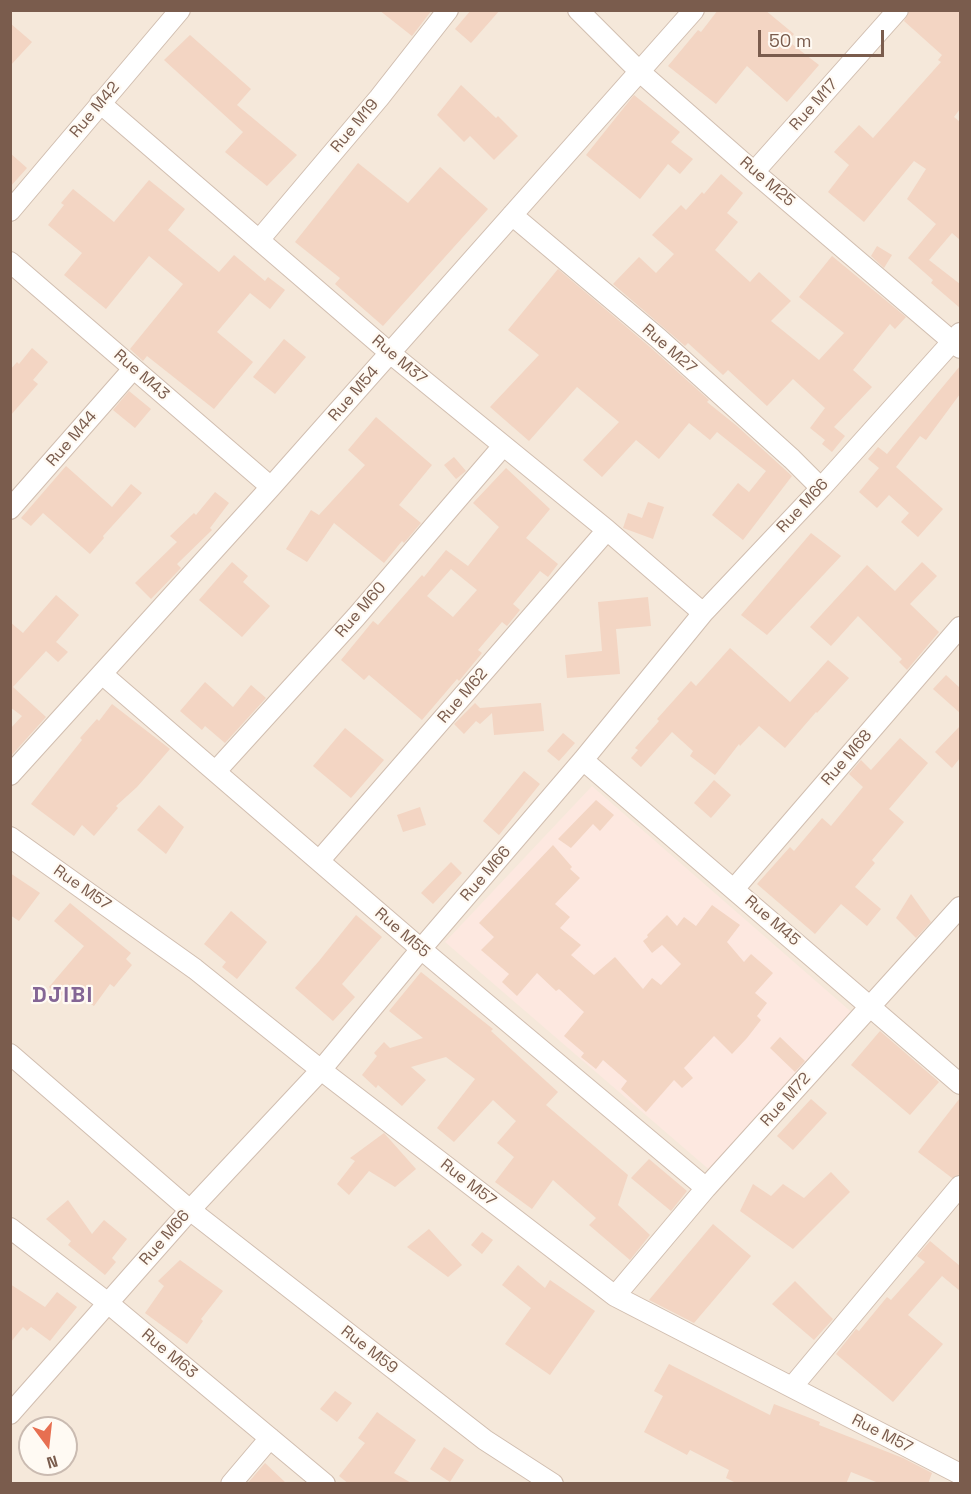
<!DOCTYPE html>
<html>
<head>
<meta charset="utf-8">
<style>
	body { margin:0 }
	#map { position:relative; width:971px; height:1494px; overflow:hidden; background:#fdf6ec; font-family:"Space Grotesk",sans-serif }
	canvas { display:block }
	.frame { position:absolute; inset:0; border:12px solid #7a5c4d; pointer-events:none }
	.north { position:absolute; left:18px; top:1416px; width:60px; height:60px; box-sizing:border-box; background:#fffaf3; border:2px solid #cabbb1; border-radius:50%; rotate:165deg; font-size:16px; font-weight:700; line-height:24px; text-align:center; color:#7a5c4d }
	.north::after { content:''; display:block; margin:auto; width:21px; height:27px; background:#e76f51; clip-path:polygon(50% 0,100% 100%,50% 72%,0 100%) }
	.scale { position:absolute; left:758px; top:30px; width:126px; height:27px; box-sizing:border-box; border:3px solid #7a5c4d; border-top:0; padding-left:8px; font-size:18px; line-height:21px; white-space:nowrap; color:#7a5c4d; -webkit-text-stroke:4px #fffaf3; paint-order:stroke }
</style>
</head>
<body>
<div id="map">
<canvas width="971" height="1494"></canvas>
<div class="frame"></div>
<div class="north">N</div>
<div class="scale">50 m</div>
</div>
<script>
const ctx = document.querySelector('canvas').getContext('2d');
ctx.lineJoin = 'round';
function fill(path, color) {
  ctx.fillStyle = color;
  ctx.fill(path, 'evenodd');
}
function toPath(rows) {
  const path = new Path2D();
  for (const r of rows) {
    path.moveTo(r[0], r[1]);
    for (let i = 2; i < r.length; i += 2) path.lineTo(r[i], r[i + 1]);
  }
  return path;
}
function strokePath(path, color, width, dash) {
  ctx.strokeStyle = color;
  ctx.lineWidth = width;
  ctx.lineCap = dash ? 'butt' : 'round';
  ctx.setLineDash(dash || []);
  ctx.stroke(path);
}
function label(font, color, halo, rows, align = 'center') {
  ctx.font = font + ' "Space Grotesk",sans-serif';
  ctx.lineWidth = 4.5;
  ctx.setLineDash([]);
  ctx.textBaseline = 'middle';
  ctx.strokeStyle = halo;
  ctx.fillStyle = color;
  for (const [text, x, y, turn = 0] of rows) {
    ctx.save();
    ctx.translate(x, y);
    ctx.rotate((+turn || 0) * Math.PI / 180);
    ctx.textAlign = isNaN(turn) ? turn : align;
    if (halo) ctx.strokeText(text, 0, 0);
    ctx.fillText(text, 0, 0);
    ctx.restore();
  }
}
const residential = toPath([
	[10,11,960,11,960,1483,11,1483],
	[30,1428,66,1428,66,1464,30,1464]
]);
const commercial = toPath([
	[592,786,856,1016,713,1173,445,942]
]);
const building = toPath([
	[379,10,432,10,412,36],
	[471,10,500,10,471,43,455,29],
	[718,10,765,10,794,34,788,41,819,65,787,102,747,66,716,104,668,66,698,30,701,32],
	[910,10,960,10,960,109,954,117,960,122,960,240,952,233,929,260,960,284,960,308,931,283,933,280,908,258,936,224,907,199,926,169,914,161,864,222,828,192,849,165,834,152,859,125,873,138,941,62,938,60,942,55,904,21],
	[10,23,32,42,10,66],
	[190,35,251,89,237,105,297,155,267,186,225,152,243,132,164,60],
	[461,85,496,118,498,116,518,136,494,160,470,136,464,142,437,115],
	[634,95,680,132,671,142,693,159,680,174,668,164,640,199,586,155],
	[10,153,27,168,10,187],
	[358,163,408,203,440,167,488,209,383,326,335,284,340,278,295,242],
	[721,174,743,193,727,213,738,222,715,250,750,282,759,272,791,301,771,321,819,360,844,333,799,297,832,256,906,317,895,329,890,324,853,370,872,387,834,427,845,436,832,452,822,444,825,440,810,428,825,408,793,379,767,406,728,370,723,375,688,343,685,346,613,284,639,257,656,273,674,254,652,235,681,205,686,210,702,192,704,194],
	[149,180,185,209,168,230,219,272,234,255,265,281,268,277,285,290,270,309,250,293,217,332,253,362,214,409,147,356,143,361,130,349,183,284,149,256,106,309,64,275,82,253,48,225,64,205,61,203,73,189,114,222],
	[877,246,892,255,884,268,871,256],
	[558,269,650,347,709,400,707,402,737,426,792,476,743,540,712,515,738,483,749,492,766,471,717,432,710,440,689,423,659,459,636,440,602,477,583,460,619,422,577,387,529,441,490,407,539,355,508,330],
	[284,339,306,357,275,394,253,377],
	[32,348,48,362,33,380,38,384,10,416,10,370,17,362,19,364],
	[960,366,960,394,926,440,920,436,896,467,943,509,918,537,901,522,909,513,889,495,877,508,859,492,879,468,868,459,878,447,887,454],
	[129,391,151,409,135,428,113,410],
	[376,417,432,465,399,505,421,523,404,543,402,541,384,563,334,523,307,562,286,549,311,510,319,515,365,465,348,450],
	[454,457,466,471,456,479,444,465],
	[66,466,112,507,131,484,142,493,103,536,104,538,90,554,43,513,31,526,21,518],
	[506,468,550,509,526,538,558,564,548,577,540,571,513,604,520,610,507,626,502,622,478,650,482,653,459,681,457,679,422,720,369,675,364,680,341,660,373,621,378,625,422,575,424,577,446,550,468,566,499,527,473,503],
	[451,569,477,590,453,617,427,596],
	[215,492,229,503,210,528,212,530,177,564,181,568,151,599,135,583,177,542,170,536,194,513,196,515],
	[648,502,664,507,653,539,623,528,628,513,642,518],
	[811,533,841,556,767,635,741,615],
	[232,562,248,576,243,582,270,606,242,637,199,600],
	[922,562,937,576,910,604,939,632,907,670,899,662,902,659,858,616,831,646,810,627,867,565,895,591],
	[56,595,79,615,56,642,68,652,58,662,46,651,13,687,46,717,10,757,10,729,22,716,10,707,10,622,23,633],
	[648,597,651,626,616,629,620,674,567,678,565,655,602,651,598,602],
	[730,648,790,702,828,660,849,678,817,713,816,712,785,748,759,726,740,746,739,744,715,775,690,756,693,751,672,732,641,767,631,758,638,750,635,748,659,721,657,719,691,681,696,686],
	[946,675,960,688,960,713,933,689],
	[205,682,233,707,251,685,266,698,225,743,205,726,202,730,180,711],
	[475,703,480,708,541,703,544,731,494,735,492,713,480,724,476,721,464,734,454,724],
	[112,704,170,749,137,787,116,806,118,808,94,836,82,825,74,836,31,804,82,740,80,738,97,719,99,721],
	[960,726,960,758,952,768,935,752],
	[345,728,384,760,351,798,313,766],
	[563,733,575,743,559,761,547,751],
	[900,738,928,763,889,809,904,822,872,860,875,863,855,887,881,909,867,926,841,904,815,934,757,884,790,847,794,851,822,818,831,826,863,787,849,774,861,760,871,770],
	[524,771,540,784,499,835,483,821],
	[714,780,731,795,711,818,694,803],
	[596,800,614,815,600,831,593,824,571,848,558,839],
	[159,805,184,827,166,854,137,830],
	[420,807,426,825,403,832,397,815],
	[553,845,572,867,570,869,580,878,555,904,570,917,560,928,581,945,571,955,594,975,615,957,643,989,652,978,661,985,681,964,662,945,652,953,643,941,648,937,647,935,667,915,677,926,684,917,696,926,712,905,740,925,727,942,744,962,751,954,773,973,755,993,767,1003,757,1016,761,1020,747,1038,732,1054,714,1036,684,1068,693,1078,682,1088,674,1080,646,1112,621,1089,627,1081,603,1060,596,1069,581,1057,584,1053,564,1036,584,1012,559,989,556,991,537,973,517,996,502,982,509,974,481,950,494,937,479,923],
	[451,862,462,873,433,904,421,893],
	[10,873,40,893,19,921,10,915],
	[911,894,931,922,916,938,896,918],
	[70,903,131,953,126,959,132,965,114,987,110,984,94,1006,68,989,60,997,49,987,84,946,54,921],
	[231,911,267,942,237,979,222,967,226,962,204,944],
	[356,915,382,937,342,984,355,997,333,1021,295,988,319,961],
	[421,972,493,1029,491,1031,558,1092,546,1105,628,1175,618,1205,650,1235,630,1260,589,1225,596,1218,553,1180,532,1209,495,1182,514,1157,497,1143,516,1121,493,1100,454,1142,437,1128,475,1079,446,1057,411,1067,426,1080,402,1106,378,1085,376,1088,362,1075,377,1056,374,1053,384,1042,390,1048,423,1038,389,1011],
	[880,1031,939,1082,910,1115,851,1065],
	[780,1037,805,1061,795,1072,770,1048],
	[960,1098,960,1174,952,1178,918,1152],
	[811,1099,827,1113,793,1150,777,1136],
	[384,1133,416,1169,395,1187,369,1171,349,1195,337,1184,355,1161,350,1158],
	[649,1159,687,1191,671,1211,631,1178],
	[831,1172,850,1192,793,1249,740,1211,753,1184,771,1196,783,1184,804,1198],
	[68,1200,92,1234,104,1220,127,1239,112,1258,116,1262,105,1275,68,1245,71,1241,46,1219],
	[713,1224,751,1256,694,1323,649,1300],
	[429,1229,462,1265,448,1277,407,1247],
	[482,1232,493,1240,482,1254,471,1245],
	[930,1241,960,1266,960,1291,942,1276,908,1315,943,1344,893,1402,836,1354,856,1329,859,1331,887,1297,891,1300,925,1262,917,1256],
	[180,1260,223,1291,201,1319,203,1321,187,1344,145,1313,164,1286,158,1281],
	[518,1265,545,1288,550,1280,595,1311,550,1375,505,1344,531,1308,502,1285],
	[795,1281,833,1319,814,1340,772,1304],
	[10,1284,45,1307,57,1292,77,1307,50,1341,31,1327,27,1331,23,1327,10,1343],
	[669,1364,770,1415,774,1404,820,1422,819,1425,903,1458,932,1473,928,1484,881,1484,851,1472,846,1484,738,1484,726,1478,729,1470,690,1450,687,1455,644,1432,663,1396,654,1391],
	[335,1391,352,1403,337,1422,320,1409],
	[377,1412,416,1440,394,1473,413,1484,349,1484,339,1476,365,1443,358,1438],
	[444,1447,464,1460,450,1482,430,1469],
	[265,1463,287,1484,247,1484]
]);
const minor = toPath([
	[578,10,640,72,754,172,960,348],
	[100,103,390,353,607,530,703,613],
	[754,172,898,10],
	[10,211,180,10],
	[512,215,658,338,792,459,821,488],
	[259,240,379,98,448,10],
	[10,262,271,487],
	[10,509,133,369],
	[102,674,421,949,706,1188],
	[583,760,960,1084],
	[216,771,356,617,503,446],
	[10,775,271,487,694,10],
	[10,837,195,969,321,1070,615,1296,960,1474],
	[319,861,607,530],
	[734,889,960,627],
	[10,1054,190,1210,485,1440,553,1484],
	[10,1228,108,1303,325,1484],
	[615,1296,706,1188,960,907],
	[792,1387,960,1186],
	[10,1414,190,1210,321,1070,421,949,583,760,703,613,821,488,960,333],
	[231,1484,270,1438]
]);
const streetNames = [
	["Rue M17",814,105,-48],
	["Rue M42",95,110,-50],
	["Rue M19",355,126,-50],
	["Rue M25",767,182,41],
	["Rue M27",669,349,41],
	["Rue M37",399,360,40],
	["Rue M43",141,375,41],
	["Rue M54",354,394,-49],
	["Rue M44",72,439,-49],
	["Rue M66",803,506,-47],
	["Rue M60",361,610,-49],
	["Rue M62",463,696,-49],
	["Rue M68",847,758,-49],
	["Rue M66",486,874,-49],
	["Rue M57",82,888,35],
	["Rue M45",772,921,41],
	["Rue M55",402,933,41],
	["Rue M72",786,1100,-48],
	["Rue M57",468,1183,38],
	["Rue M66",165,1238,-49],
	["Rue M59",369,1350,38],
	["Rue M63",169,1354,40],
	["Rue M57",882,1434,27]
];
const districtNames = [
	["DJIBI",63,996]
];
fill(residential, '#f5e8da');
fill(commercial, '#fde8e0');
fill(building, '#f3d5c3');
strokePath(minor, '#d1beb0', 22);
strokePath(minor, '#fff', 20);
label('16px', '#7a5c4d', '#fffaf3', streetNames);
ctx.letterSpacing = '1.5px';
label('bold 22px', '#846695', '#fffaf3', districtNames);
ctx.letterSpacing = '0px';
</script>
</body>
</html>
